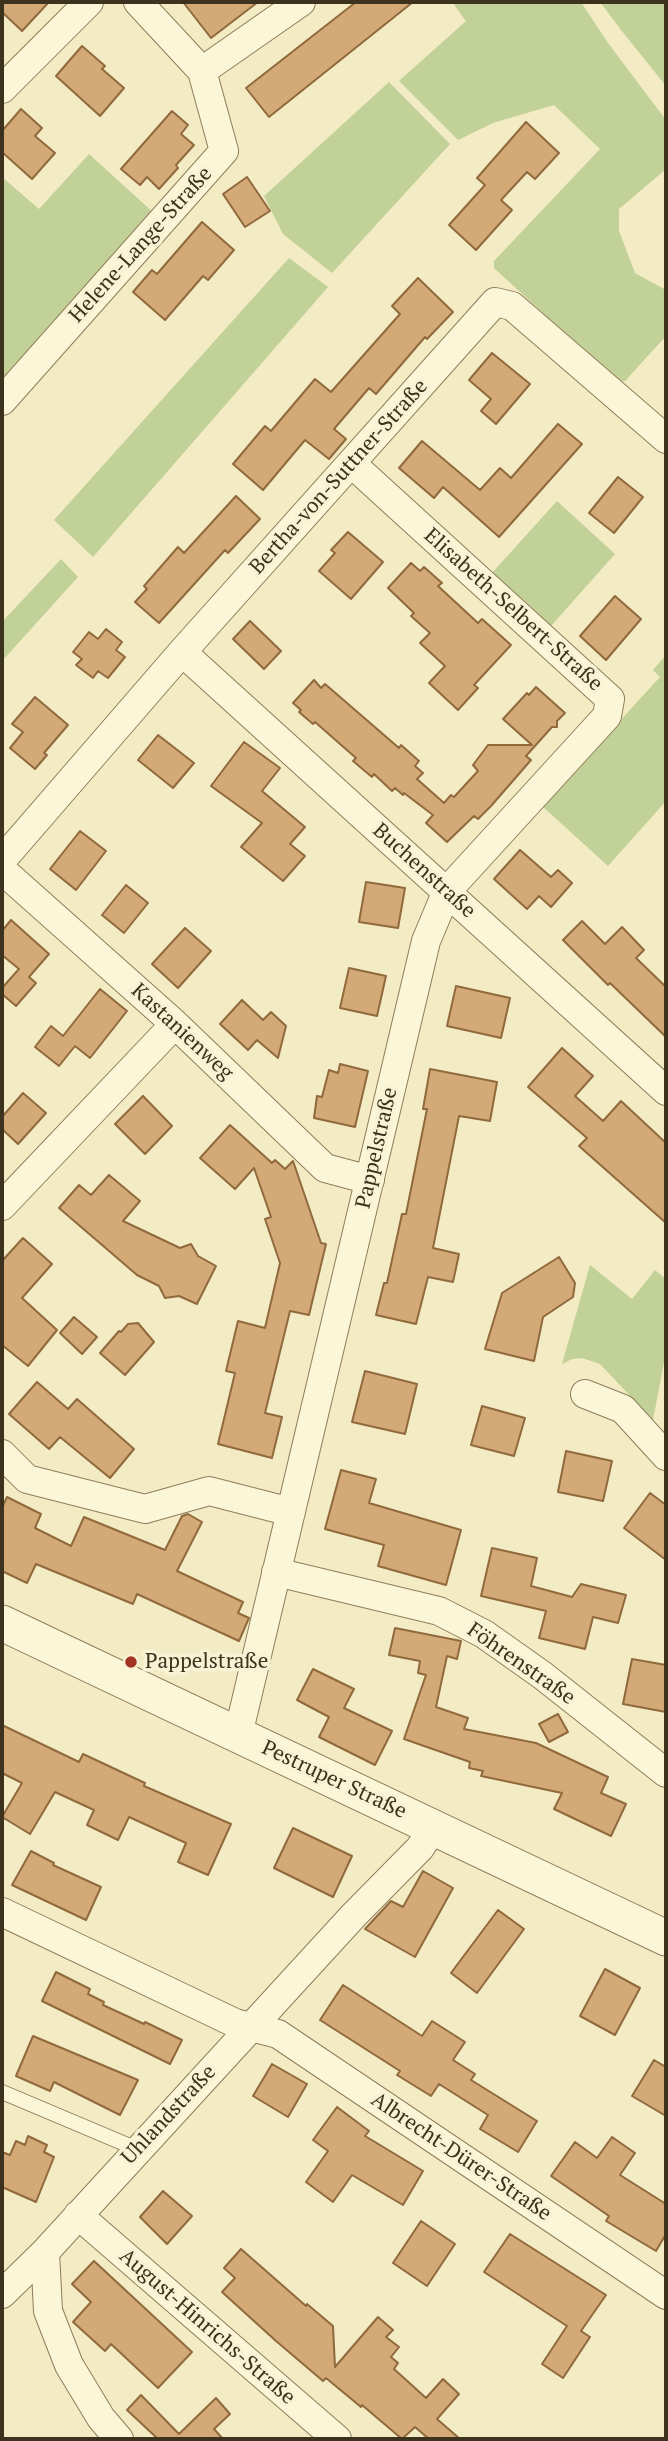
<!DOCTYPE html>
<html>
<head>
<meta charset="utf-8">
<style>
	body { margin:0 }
	#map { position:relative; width:668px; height:2441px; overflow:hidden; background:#f2ebc4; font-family:"PT Serif",serif }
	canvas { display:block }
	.frame { position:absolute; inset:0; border:4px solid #3d321e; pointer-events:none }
</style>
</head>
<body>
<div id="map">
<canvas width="668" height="2441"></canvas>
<div class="frame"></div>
</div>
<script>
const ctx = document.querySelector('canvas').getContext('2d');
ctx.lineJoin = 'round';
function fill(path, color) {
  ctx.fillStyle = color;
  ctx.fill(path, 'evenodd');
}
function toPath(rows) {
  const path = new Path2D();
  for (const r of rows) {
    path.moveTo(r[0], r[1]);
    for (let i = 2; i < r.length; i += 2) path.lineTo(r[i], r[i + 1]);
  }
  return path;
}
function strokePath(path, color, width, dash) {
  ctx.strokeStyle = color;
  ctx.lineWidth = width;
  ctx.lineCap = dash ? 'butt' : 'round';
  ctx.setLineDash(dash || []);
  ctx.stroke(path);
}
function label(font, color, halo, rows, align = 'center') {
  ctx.font = font + ' "PT Serif",serif';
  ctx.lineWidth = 7;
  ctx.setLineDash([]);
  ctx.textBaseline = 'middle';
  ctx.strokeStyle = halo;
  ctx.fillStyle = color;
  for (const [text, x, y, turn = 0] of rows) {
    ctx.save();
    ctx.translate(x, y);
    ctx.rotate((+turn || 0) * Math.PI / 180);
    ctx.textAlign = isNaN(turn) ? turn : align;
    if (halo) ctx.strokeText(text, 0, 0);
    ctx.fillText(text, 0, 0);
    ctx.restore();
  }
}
const green = toPath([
	[452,2,581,2,608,43,666,120,666,169,619,209,619,231,635,273,666,290,666,336,625,381,618,382,494,268,494,261,600,149,554,105,493,123,458,140,399,81,466,21],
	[600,2,666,2,666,86,621,30],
	[389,82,450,144,332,273,283,234,264,196],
	[89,154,155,214,2,384,2,177,39,209],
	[289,258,328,287,93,557,54,520],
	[557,501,615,554,551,626,492,573],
	[61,559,78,577,2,661,2,622],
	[666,655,666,801,608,866,542,806,660,677,653,670],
	[590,1265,632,1299,655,1270,666,1279,666,1352,653,1420,600,1364,582,1358,572,1359,562,1364]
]);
const building = toPath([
	[2,2,49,2,22,31,2,12,2,2],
	[183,2,258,2,211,38,183,2],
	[356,2,413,2,269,117,246,88,356,2],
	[82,46,105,66,102,69,124,88,100,116,56,76,82,46],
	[21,109,42,128,35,136,55,153,32,179,2,152,2,131,21,109],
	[172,111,188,125,181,134,194,145,176,165,178,168,159,189,147,177,140,185,121,169,172,111],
	[526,122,559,153,535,179,527,172,501,200,512,210,476,250,449,225,485,185,477,178,526,122],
	[247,177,270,211,245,227,223,194,247,177],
	[202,222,234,250,208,280,203,276,165,320,133,292,152,270,157,274,202,222],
	[418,278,453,312,427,339,425,337,376,394,369,388,334,429,346,439,329,459,305,440,263,490,233,464,265,426,271,431,315,379,331,392,400,314,392,306,418,278],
	[492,353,530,384,496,424,481,411,491,399,469,380,492,353],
	[558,424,582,444,499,537,443,487,434,498,399,468,422,441,480,490,500,468,511,478,558,424],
	[618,477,643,497,614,533,589,513,618,477],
	[236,496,260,519,228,553,225,550,159,623,135,602,147,589,144,586,178,547,184,553,236,496],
	[348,532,383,562,351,599,319,571,335,553,331,550,348,532],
	[411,563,420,571,424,567,442,583,438,586,478,623,482,619,511,645,474,685,478,688,458,710,429,683,445,666,420,643,430,633,411,616,414,613,388,588,411,563],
	[615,596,641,619,606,660,580,636,615,596],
	[250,621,281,651,264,669,233,639,250,621],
	[106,629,122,642,116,650,125,657,108,678,98,671,93,678,76,665,82,659,73,652,89,632,98,639,106,629],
	[314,680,321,688,325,684,399,748,401,745,419,761,415,766,423,773,417,779,444,803,451,795,454,797,478,771,473,765,488,745,532,745,503,719,527,693,529,695,536,687,565,713,557,721,557,727,552,727,526,756,531,760,491,806,478,819,474,816,447,842,426,823,433,815,404,793,403,795,395,788,392,791,374,774,372,777,353,761,356,758,315,722,313,724,299,712,301,710,293,703,314,680],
	[35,697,68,725,44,753,47,755,35,769,10,748,23,732,12,724,35,697],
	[158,735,194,763,173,788,138,760,158,735],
	[244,742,280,768,262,791,305,827,290,844,305,856,283,881,241,847,262,823,211,786,244,742],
	[80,831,106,851,76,890,50,869,80,831],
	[520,850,551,877,558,870,572,883,551,907,539,896,527,909,494,879,520,850],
	[366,882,405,888,398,928,359,922,366,882],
	[126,885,148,903,124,933,102,915,126,885],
	[11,920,49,954,29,977,36,983,16,1006,2,994,2,988,19,969,2,955,2,931,11,920],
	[582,921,605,944,622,927,644,950,636,958,666,987,666,1037,610,983,608,985,563,940,582,921],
	[185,928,211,951,178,988,152,964,185,928],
	[349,968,386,976,377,1016,340,1008,349,968],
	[456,986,510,998,501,1038,447,1026,456,986],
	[100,989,127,1011,90,1058,75,1046,59,1066,35,1047,51,1026,63,1036,100,989],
	[242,1000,263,1020,271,1012,286,1026,278,1058,257,1040,248,1050,220,1024,242,1000],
	[562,1048,593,1076,575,1096,603,1121,621,1101,666,1143,666,1223,579,1146,587,1138,528,1087,562,1048],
	[340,1064,368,1071,355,1127,314,1118,317,1096,322,1097,329,1070,338,1073,340,1064],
	[430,1069,497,1082,490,1121,459,1116,433,1248,459,1254,453,1282,428,1277,416,1324,376,1315,384,1283,387,1283,402,1214,406,1214,427,1109,423,1109,430,1069],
	[23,1093,46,1113,18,1144,2,1129,2,1117,23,1093],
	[143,1096,172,1126,145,1154,115,1124,143,1096],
	[230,1125,272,1163,275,1160,285,1169,293,1161,321,1243,326,1244,309,1315,290,1311,265,1413,282,1417,272,1458,218,1444,235,1373,226,1371,238,1321,265,1328,280,1263,265,1219,271,1217,254,1168,235,1189,200,1158,230,1125],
	[109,1175,140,1201,123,1221,180,1248,191,1244,198,1256,216,1266,197,1304,179,1296,165,1298,159,1286,137,1275,59,1208,79,1185,91,1195,109,1175],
	[23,1238,52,1264,22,1298,57,1330,28,1366,2,1345,2,1261,23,1238],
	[559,1257,575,1283,573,1297,543,1317,534,1361,485,1349,502,1293,559,1257],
	[74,1317,97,1337,82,1354,60,1333,74,1317],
	[138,1323,154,1342,125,1375,100,1353,119,1331,121,1332,128,1324,138,1323],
	[365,1371,417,1384,405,1434,352,1422,365,1371],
	[37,1382,68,1409,77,1399,134,1449,110,1478,60,1437,49,1449,9,1414,37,1382],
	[482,1406,525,1418,514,1456,471,1445,482,1406],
	[566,1451,612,1461,603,1501,558,1492,566,1451],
	[341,1470,376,1479,369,1503,461,1530,446,1585,378,1566,384,1545,325,1529,341,1470],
	[650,1493,666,1505,666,1560,624,1528,650,1493],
	[7,1497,41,1514,35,1528,71,1546,84,1517,165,1550,182,1516,188,1514,202,1522,177,1571,243,1602,238,1613,249,1618,239,1641,137,1594,133,1604,36,1564,27,1583,2,1571,2,1508,7,1497],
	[492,1548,537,1558,531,1586,572,1597,581,1584,626,1595,618,1623,593,1617,585,1649,539,1638,546,1611,481,1596,492,1548],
	[395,1628,461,1641,457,1659,447,1656,436,1707,468,1718,464,1729,536,1743,608,1777,601,1793,626,1804,611,1836,554,1809,562,1793,481,1776,483,1771,469,1768,470,1762,404,1739,426,1675,418,1673,420,1661,389,1655,395,1628],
	[632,1659,666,1665,666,1712,623,1704,632,1659],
	[313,1669,354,1689,344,1708,392,1731,375,1765,319,1737,329,1717,297,1700,313,1669],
	[558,1714,568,1732,549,1742,539,1724,558,1714],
	[2,1725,79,1762,83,1754,145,1783,144,1786,231,1824,208,1875,178,1862,186,1843,129,1817,118,1840,87,1825,94,1810,55,1792,30,1834,2,1817,22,1783,2,1773,2,1725],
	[293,1828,352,1856,333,1897,274,1868,293,1828],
	[31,1851,54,1863,53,1865,101,1887,86,1920,12,1885,31,1851],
	[423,1871,453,1888,415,1957,365,1929,391,1901,403,1907,423,1871],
	[498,1910,524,1929,477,1993,451,1973,498,1910],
	[605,1969,640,1988,615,2035,580,2016,605,1969],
	[56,1972,90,1989,88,1994,104,2002,103,2005,144,2024,145,2022,182,2040,170,2064,42,2001,56,1972],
	[343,1985,422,2036,432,2021,465,2042,453,2060,475,2074,471,2080,537,2121,518,2152,480,2129,488,2115,439,2084,431,2096,397,2075,400,2071,320,2020,343,1985],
	[33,2036,138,2080,120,2115,54,2082,50,2091,16,2076,33,2036],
	[654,2060,666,2067,666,2116,632,2096,654,2060],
	[272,2064,307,2084,288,2117,253,2096,272,2064],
	[337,2107,369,2131,365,2136,423,2171,403,2205,352,2175,333,2202,306,2182,328,2151,313,2140,337,2107],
	[28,2136,47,2145,44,2152,54,2157,36,2202,2,2187,2,2152,10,2155,16,2141,25,2145,28,2136],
	[612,2137,635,2153,620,2175,666,2204,666,2234,656,2251,606,2221,609,2216,551,2176,575,2142,597,2158,612,2137],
	[163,2191,192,2216,167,2244,140,2217,163,2191],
	[421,2221,455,2244,427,2286,393,2263,421,2221],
	[510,2234,606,2295,581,2331,590,2337,563,2378,542,2364,567,2326,484,2272,510,2234],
	[241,2249,306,2306,307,2304,333,2326,335,2367,378,2317,393,2330,386,2337,399,2347,391,2357,398,2363,394,2369,426,2398,443,2379,459,2394,437,2419,460,2439,429,2439,415,2427,402,2439,362,2405,361,2407,326,2378,323,2381,276,2341,222,2292,235,2278,224,2268,241,2249],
	[94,2261,192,2352,158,2388,111,2344,105,2351,73,2322,91,2302,72,2284,94,2261],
	[141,2395,179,2434,216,2398,230,2414,214,2429,223,2439,158,2439,127,2410,141,2395]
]);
const service = toPath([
	[2,2092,137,2149]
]);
const minor = toPath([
	[138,2,202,71,301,2],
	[2,89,89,2],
	[2,401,224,151,202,71],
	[182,652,666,1091],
	[2,860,182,652,495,302,512,306,666,439],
	[2,870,175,1024,325,1168,370,1180],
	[2,1206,175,1024],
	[585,1394,623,1409,666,1456],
	[2,1454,27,1479,145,1509,209,1491,291,1512],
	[276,1572,439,1611,484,1634,542,1675,666,1773],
	[238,1735,426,941,447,891,607,716,610,699,351,463],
	[2,1912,235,2023,278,2034,666,2295],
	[78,2215,337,2439],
	[45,2252,48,2311,69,2365,101,2418,119,2439],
	[2,2294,45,2252,354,1915,420,1848,434,1827]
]);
const tertiary = toPath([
	[2,1623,666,1938]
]);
const markers = [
	[131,1662,7,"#a33423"]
];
const streetNames = [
	["Helene-Lange-Straße",141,245,-48],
	["Bertha-von-Suttner-Straße",339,477,-48],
	["Elisabeth-Selbert-Straße",513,610,42],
	["Buchenstraße",424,871,42],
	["Kastanienweg",182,1032,43],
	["Pappelstraße",377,1148,-77],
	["Föhrenstraße",521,1664,35],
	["Pestruper Straße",334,1780,25],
	["Uhlandstraße",169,2115,-47],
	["Albrecht-Dürer-Straße",461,2157,34],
	["August-Hinrichs-Straße",207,2327,41]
];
const poiNames = [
	["Pappelstraße",145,1662]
];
fill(green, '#c2d197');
fill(building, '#d3aa77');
strokePath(building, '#90693c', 2);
strokePath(service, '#8f7d59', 16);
strokePath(minor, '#8f7d59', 30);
strokePath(tertiary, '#8f7d59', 37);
strokePath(service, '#fcf6d9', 14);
strokePath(minor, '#fcf6d9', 28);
strokePath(tertiary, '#fcf6d9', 35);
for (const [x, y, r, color] of markers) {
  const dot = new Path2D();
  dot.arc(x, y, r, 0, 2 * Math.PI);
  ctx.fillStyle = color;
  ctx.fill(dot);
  strokePath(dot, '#f8f3d5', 2.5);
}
label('21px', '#3d321e', '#f8f3d5', streetNames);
label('21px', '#3d321e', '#f8f3d5', poiNames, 'left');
</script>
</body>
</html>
